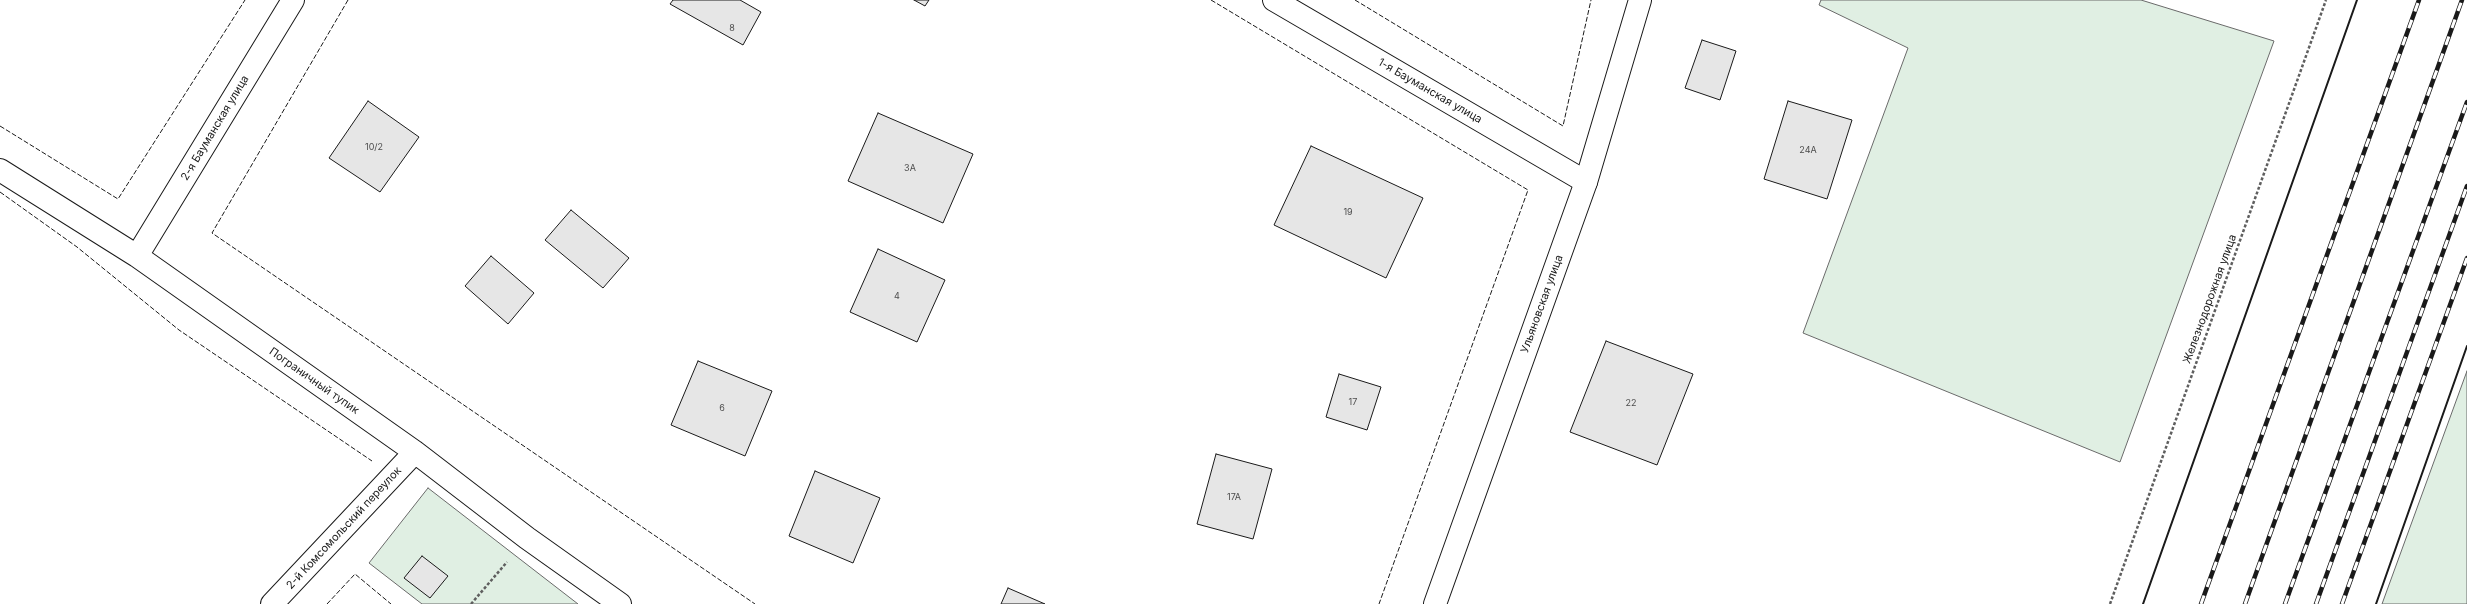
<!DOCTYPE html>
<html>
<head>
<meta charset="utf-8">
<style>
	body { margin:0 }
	canvas { display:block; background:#fff }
</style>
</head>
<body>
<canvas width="2467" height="604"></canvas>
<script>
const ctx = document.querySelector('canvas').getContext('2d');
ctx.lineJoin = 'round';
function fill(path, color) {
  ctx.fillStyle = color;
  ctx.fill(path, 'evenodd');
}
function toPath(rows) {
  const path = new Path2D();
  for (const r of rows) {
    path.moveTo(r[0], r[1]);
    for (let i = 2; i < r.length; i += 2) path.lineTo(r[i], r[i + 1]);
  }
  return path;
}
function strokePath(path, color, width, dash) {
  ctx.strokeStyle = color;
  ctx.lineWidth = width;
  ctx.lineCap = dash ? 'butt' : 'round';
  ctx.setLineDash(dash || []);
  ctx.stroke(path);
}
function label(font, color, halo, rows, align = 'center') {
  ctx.font = font + ' Inter,sans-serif';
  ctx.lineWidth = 3;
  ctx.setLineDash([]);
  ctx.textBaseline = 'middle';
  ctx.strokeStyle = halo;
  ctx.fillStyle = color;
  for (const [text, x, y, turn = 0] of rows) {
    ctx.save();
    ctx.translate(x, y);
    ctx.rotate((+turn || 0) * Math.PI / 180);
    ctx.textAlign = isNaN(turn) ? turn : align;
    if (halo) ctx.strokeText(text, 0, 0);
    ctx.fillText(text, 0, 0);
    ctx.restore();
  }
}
const green = toPath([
	[1821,0,2141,0,2274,41,2120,462,1803,333,1908,48,1819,5,1821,0],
	[2467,371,2467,604,2382,604,2467,371],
	[428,488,578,604,422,604,369,563,428,488]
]);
const building = toPath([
	[673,0,740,0,761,12,743,45,670,4,673,0],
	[914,0,929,0,925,6,914,0],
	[1702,40,1736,51,1720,100,1685,88,1702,40],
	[368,101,419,137,380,192,329,158,368,101],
	[1788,101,1852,120,1827,199,1764,179,1788,101],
	[878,113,973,154,943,223,848,181,878,113],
	[1311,146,1423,198,1386,278,1274,225,1311,146],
	[571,210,629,258,603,288,545,240,571,210],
	[878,249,945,280,917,342,850,312,878,249],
	[491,256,534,293,508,324,465,286,491,256],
	[1606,341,1693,374,1657,465,1570,432,1606,341],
	[698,361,772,391,745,456,671,425,698,361],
	[1339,374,1381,387,1367,430,1326,417,1339,374],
	[1216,454,1272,469,1253,539,1197,524,1216,454],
	[815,471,880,498,853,563,789,536,815,471],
	[422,556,448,576,430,598,404,578,422,556],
	[1008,588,1045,604,1001,604,1008,588]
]);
const path = toPath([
	[471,604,507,562],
	[2110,604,2326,0]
]);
const minor = toPath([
	[1274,0,1586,182],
	[0,170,137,256,415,452,527,538,620,604],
	[137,256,293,0],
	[272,604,415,452]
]);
const tertiary = toPath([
	[1435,604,1586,182,1640,0]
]);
const rail = toPath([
	[2201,604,2419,0],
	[2245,604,2462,0],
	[2285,604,2467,102],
	[2316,604,2467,186],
	[2342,604,2467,258]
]);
const fence = toPath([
	[348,0,212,233,755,604],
	[1211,0,1528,190,1379,604],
	[1355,0,1563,126,1591,0],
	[0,126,118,199,245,0],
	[0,192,77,247,179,330,372,461],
	[327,604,355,574,391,604]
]);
const wall = toPath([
	[2143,604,2357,0],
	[2376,604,2467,346]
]);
const numberNames = [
	["8",732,28],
	["10/2",374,147],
	["24А",1808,150],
	["3А",910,168],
	["19",1348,212],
	["4",897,296],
	["17",1353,402],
	["22",1631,403],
	["6",722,408],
	["17А",1234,497]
];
const streetNames = [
	["1-я Бауманская улица",1430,91,30],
	["2-я Бауманская улица",215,128,-59],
	["Железнодорожная улица",2210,299,-70],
	["Ульяновская улица",1542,304,-70],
	["Пограничный тупик",314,381,35],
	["2-й Комсомольский переулок",344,528,-47]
];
fill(green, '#e0efe3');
strokePath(green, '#6a6a6a', 1);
fill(building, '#e6e6e6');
strokePath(building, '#1a1a1a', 1);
strokePath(minor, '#1a1a1a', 24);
strokePath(tertiary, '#1a1a1a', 24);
strokePath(path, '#5f5f5f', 2.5, [3, 2]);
strokePath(minor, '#fff', 22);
strokePath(tertiary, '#fff', 22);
strokePath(rail, '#1a1a1a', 4.5);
strokePath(rail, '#fff', 3, [9]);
strokePath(fence, '#1a1a1a', 1, [5, 2]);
strokePath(wall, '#1a1a1a', 2);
label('9px', '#4d4d4d', null, numberNames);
label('11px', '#1a1a1a', '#fff', streetNames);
</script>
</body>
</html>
